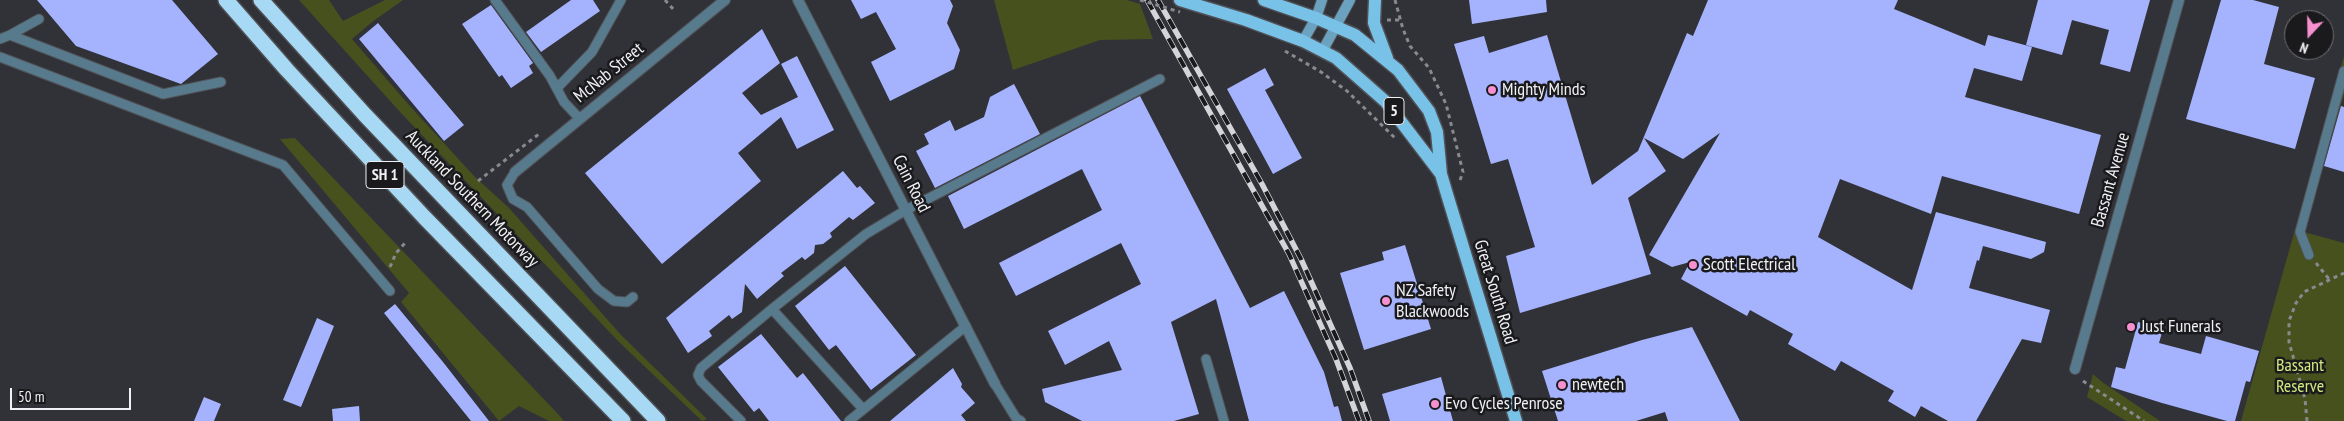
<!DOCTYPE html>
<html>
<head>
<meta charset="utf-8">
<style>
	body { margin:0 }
	#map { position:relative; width:2344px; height:421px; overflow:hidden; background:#313238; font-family:"PT Sans Narrow",sans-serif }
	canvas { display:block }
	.north { position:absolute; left:2284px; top:10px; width:50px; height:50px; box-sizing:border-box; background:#1a1a1d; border:1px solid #707073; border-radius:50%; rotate:201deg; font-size:14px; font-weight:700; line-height:20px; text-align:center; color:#f0f1f5 }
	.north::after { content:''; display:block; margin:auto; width:18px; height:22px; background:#f790ce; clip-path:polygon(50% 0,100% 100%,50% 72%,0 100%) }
	.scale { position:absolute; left:10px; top:388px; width:121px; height:22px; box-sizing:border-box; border:2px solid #f0f1f5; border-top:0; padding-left:6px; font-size:15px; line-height:18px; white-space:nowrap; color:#f0f1f5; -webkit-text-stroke:4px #1a1a1d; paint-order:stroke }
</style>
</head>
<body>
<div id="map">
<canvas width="2344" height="421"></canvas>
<div class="north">N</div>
<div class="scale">50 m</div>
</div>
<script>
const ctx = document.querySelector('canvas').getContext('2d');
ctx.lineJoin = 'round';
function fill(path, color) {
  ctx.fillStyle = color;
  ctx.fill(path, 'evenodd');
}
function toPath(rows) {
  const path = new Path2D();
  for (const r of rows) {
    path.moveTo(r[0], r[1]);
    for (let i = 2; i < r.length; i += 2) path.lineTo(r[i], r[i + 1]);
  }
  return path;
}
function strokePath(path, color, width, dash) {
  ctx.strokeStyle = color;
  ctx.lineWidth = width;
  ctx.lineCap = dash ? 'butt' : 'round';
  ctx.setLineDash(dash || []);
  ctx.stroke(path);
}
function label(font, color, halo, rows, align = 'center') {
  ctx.font = font + ' "PT Sans Narrow",sans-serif';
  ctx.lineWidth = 5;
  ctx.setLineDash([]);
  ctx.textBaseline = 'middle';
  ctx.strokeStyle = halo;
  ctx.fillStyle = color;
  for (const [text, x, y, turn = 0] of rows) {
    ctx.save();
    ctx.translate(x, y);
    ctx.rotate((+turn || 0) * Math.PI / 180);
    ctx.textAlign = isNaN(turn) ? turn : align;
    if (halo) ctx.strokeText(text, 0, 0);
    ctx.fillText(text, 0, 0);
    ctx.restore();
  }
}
const green = toPath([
	[299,0,329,0,343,21,385,0,403,0,372,22,352,39,409,105,474,176,509,208,621,335,707,419,702,421,620,343,401,113],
	[994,0,1127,0,1140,4,1153,39,1100,40,1013,70],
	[2344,56,2344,94,2304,232,2344,243,2344,421,2241,421],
	[295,138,558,414,564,421,549,421,519,406,499,421,401,302,409,293,280,139],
	[2093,374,2102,382,2160,421,2126,421,2087,397]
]);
const building = toPath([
	[37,0,172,0,218,54,181,84,76,46],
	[571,0,593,0,600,11,541,52,526,32],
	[851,0,950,0,953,6,947,23,960,50,954,69,890,101,871,62,896,49,876,12,861,19],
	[1469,0,1546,0,1547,12,1472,24],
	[1708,0,1898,0,1894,9,1985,46,1988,35,2032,47,2022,81,1974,68,1965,97,2101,135,2079,214,1942,176,1931,214,1840,179,1818,237,1912,290,1936,212,2046,242,2044,252,2031,259,1983,246,1979,261,1977,260,1969,288,2050,310,2041,343,2022,339,1976,421,1948,421,1921,406,1915,417,1888,401,1894,391,1841,361,1835,371,1788,344,1793,334,1750,310,1747,316,1681,279,1690,262,1672,267,1649,255,1720,133,1683,159,1644,138,1666,171,1628,198,1651,274,1520,313,1506,256,1535,247,1508,159,1491,164,1454,44,1484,36,1489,53,1547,35,1592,185,1638,151,1687,33,1693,36],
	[2038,0,2150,0,2130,72,2100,64,2109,30,2072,20,2062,55,2026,45],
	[2221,0,2253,0,2279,7,2264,64,2315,78,2295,149,2186,119],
	[491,5,533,63,529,66,533,73,511,88,502,75,499,77,462,24],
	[378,23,464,125,444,141,359,39],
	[762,29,780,63,742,93,761,115,798,97,781,64,797,56,834,130,797,149,781,117,738,153,761,181,662,264,585,173],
	[1265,68,1274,85,1265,90,1302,158,1273,174,1227,89],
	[1014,84,1040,134,935,188,916,151,929,144,924,134,950,120,955,131,984,117,990,97],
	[1140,96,1250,308,1284,291,1324,372,1334,407,1338,406,1342,421,1249,421,1216,299,1171,322,1199,414,1174,421,1082,421,1045,402,1042,389,1122,370,1109,341,1065,365,1048,331,1141,284,1121,243,1016,296,999,263,1102,210,1082,169,964,229,948,196],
	[2341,106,2344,107,2344,172,2324,166],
	[843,171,857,188,860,186,875,203,853,220,849,217,830,233,832,237,823,244,815,245,814,253,805,260,802,257,781,273,784,276,757,299,745,284,742,312,732,319,729,315,709,331,712,336,688,353,666,318],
	[1405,245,1431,329,1364,350,1340,273,1384,260,1382,252],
	[845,266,916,355,871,390,836,345,829,350,795,306],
	[395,304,443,362,489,421,471,421,384,313],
	[317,318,334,326,301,407,283,400],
	[2138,322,2163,329,2159,343,2201,354,2206,336,2259,351,2250,382,2246,381,2235,421,2227,421,2162,403,2111,387,2116,367,2125,369],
	[1692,327,1740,421,1668,421,1665,412,1636,421,1558,421,1542,371,1642,340],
	[761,334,797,378,803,373,841,421,769,421,759,408,754,412,718,367],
	[953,368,962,384,961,387,975,403,961,415,966,421,890,421],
	[1441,377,1453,421,1390,421,1382,394],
	[204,397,221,404,214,421,194,421],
	[359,406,360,421,333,421,332,409]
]);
const path = toPath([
	[665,0,675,11],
	[1395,0,1403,29,1410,46,1429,68,1446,104,1463,172,1459,183],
	[1387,20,1401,20],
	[1285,51,1321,72,1347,91,1395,138],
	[478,181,539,134],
	[2316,263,2329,279],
	[390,267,396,253,405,243],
	[2083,381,2144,421],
	[2307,421,2305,399,2289,342,2289,321,2296,303,2304,292,2344,273]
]);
const service = toPath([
	[495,0,550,76,564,102,579,118],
	[10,35,39,19],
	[0,39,10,35,163,94,221,82],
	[0,57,283,165,390,291],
	[558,87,592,52,621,0],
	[515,172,507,185,513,199,527,207,598,289,614,301,627,302,633,297],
	[2309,255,2300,232,2344,71],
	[772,309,863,409],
	[1206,359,1224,421],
	[995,384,1016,418,1021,421],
	[741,421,701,381,698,375,701,368,772,309,866,234,906,210,1160,79],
	[849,421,966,326]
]);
const minor = toPath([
	[798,0,995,384],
	[515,172,725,0],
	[2075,369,2179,0]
]);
const secondary = toPath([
	[1303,41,1316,18,1322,0],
	[1323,50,1350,0]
]);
const primary = toPath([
	[1180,0,1246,20,1303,41,1336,58,1386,102,1441,174],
	[1264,0,1316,18,1355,35,1398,70,1429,111,1437,132,1441,174,1446,191,1516,421],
	[1375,0,1374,23,1387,58]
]);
const motorway = toPath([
	[226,0,287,70,425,218,623,421],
	[261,0,365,115,658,421]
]);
const rail = toPath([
	[1147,0,1289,254,1336,359,1359,421],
	[1158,0,1262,184,1301,259,1350,368,1369,421]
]);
const pathBridge = toPath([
	[1140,0,1180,12]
]);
const markers = [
	[1492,90,5,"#f790ce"],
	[1693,265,5,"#f790ce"],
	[1386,301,5,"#f790ce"],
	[2131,327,5,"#f790ce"],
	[1562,385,5,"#f790ce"],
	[1435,404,5,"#f790ce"]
];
const shields = [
	[1394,111,20],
	[385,175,38]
];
const shieldNames = [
	["5",1394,111],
	["SH 1",385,175]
];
const streetNames = [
	["McNab Street",609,73,-39],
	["Bassant Avenue",2111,180,-74],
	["Cain Road",911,184,63],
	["Auckland Southern Motorway",472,199,46],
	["Great South Road",1495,292,73]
];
const poiNames = [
	["Mighty Minds",1502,90],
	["Scott Electrical",1703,265],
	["NZ Safety",1396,291],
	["Blackwoods",1396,312],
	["Just Funerals",2141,327],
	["newtech",1572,385],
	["Evo Cycles Penrose",1445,404]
];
const parkNames = [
	["Bassant",2300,366],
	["Reserve",2300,387]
];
fill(green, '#47511e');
fill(building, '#a5b3fe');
strokePath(service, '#505156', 11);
strokePath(minor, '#505156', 12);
strokePath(secondary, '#505156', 12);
strokePath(primary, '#505156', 15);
strokePath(motorway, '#505156', 18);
strokePath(path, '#898a8f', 3, [4, 4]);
strokePath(service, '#587a8d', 9);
strokePath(minor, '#587a8d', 10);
strokePath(secondary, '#6ba2c0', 10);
strokePath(primary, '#78c1e7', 12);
strokePath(motorway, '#a7d9f4', 15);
strokePath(rail, '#d4d5d9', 5.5);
strokePath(rail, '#1a1a1d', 4, [11]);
strokePath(pathBridge, '#898a8f', 3, [4, 4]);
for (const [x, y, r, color] of markers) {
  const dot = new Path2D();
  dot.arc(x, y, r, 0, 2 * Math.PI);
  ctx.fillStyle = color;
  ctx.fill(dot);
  strokePath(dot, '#1a1a1d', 2);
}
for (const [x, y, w] of shields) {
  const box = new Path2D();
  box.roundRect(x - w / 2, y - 13.5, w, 27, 4);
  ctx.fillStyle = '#1a1a1d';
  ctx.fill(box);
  strokePath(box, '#f0f1f5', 1);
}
label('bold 16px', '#f0f1f5', null, shieldNames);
label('18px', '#f0f1f5', '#1a1a1d', streetNames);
label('18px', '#f0f1f5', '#1a1a1d', poiNames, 'left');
label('18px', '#d2ea7d', '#1a1a1d', parkNames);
</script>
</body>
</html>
